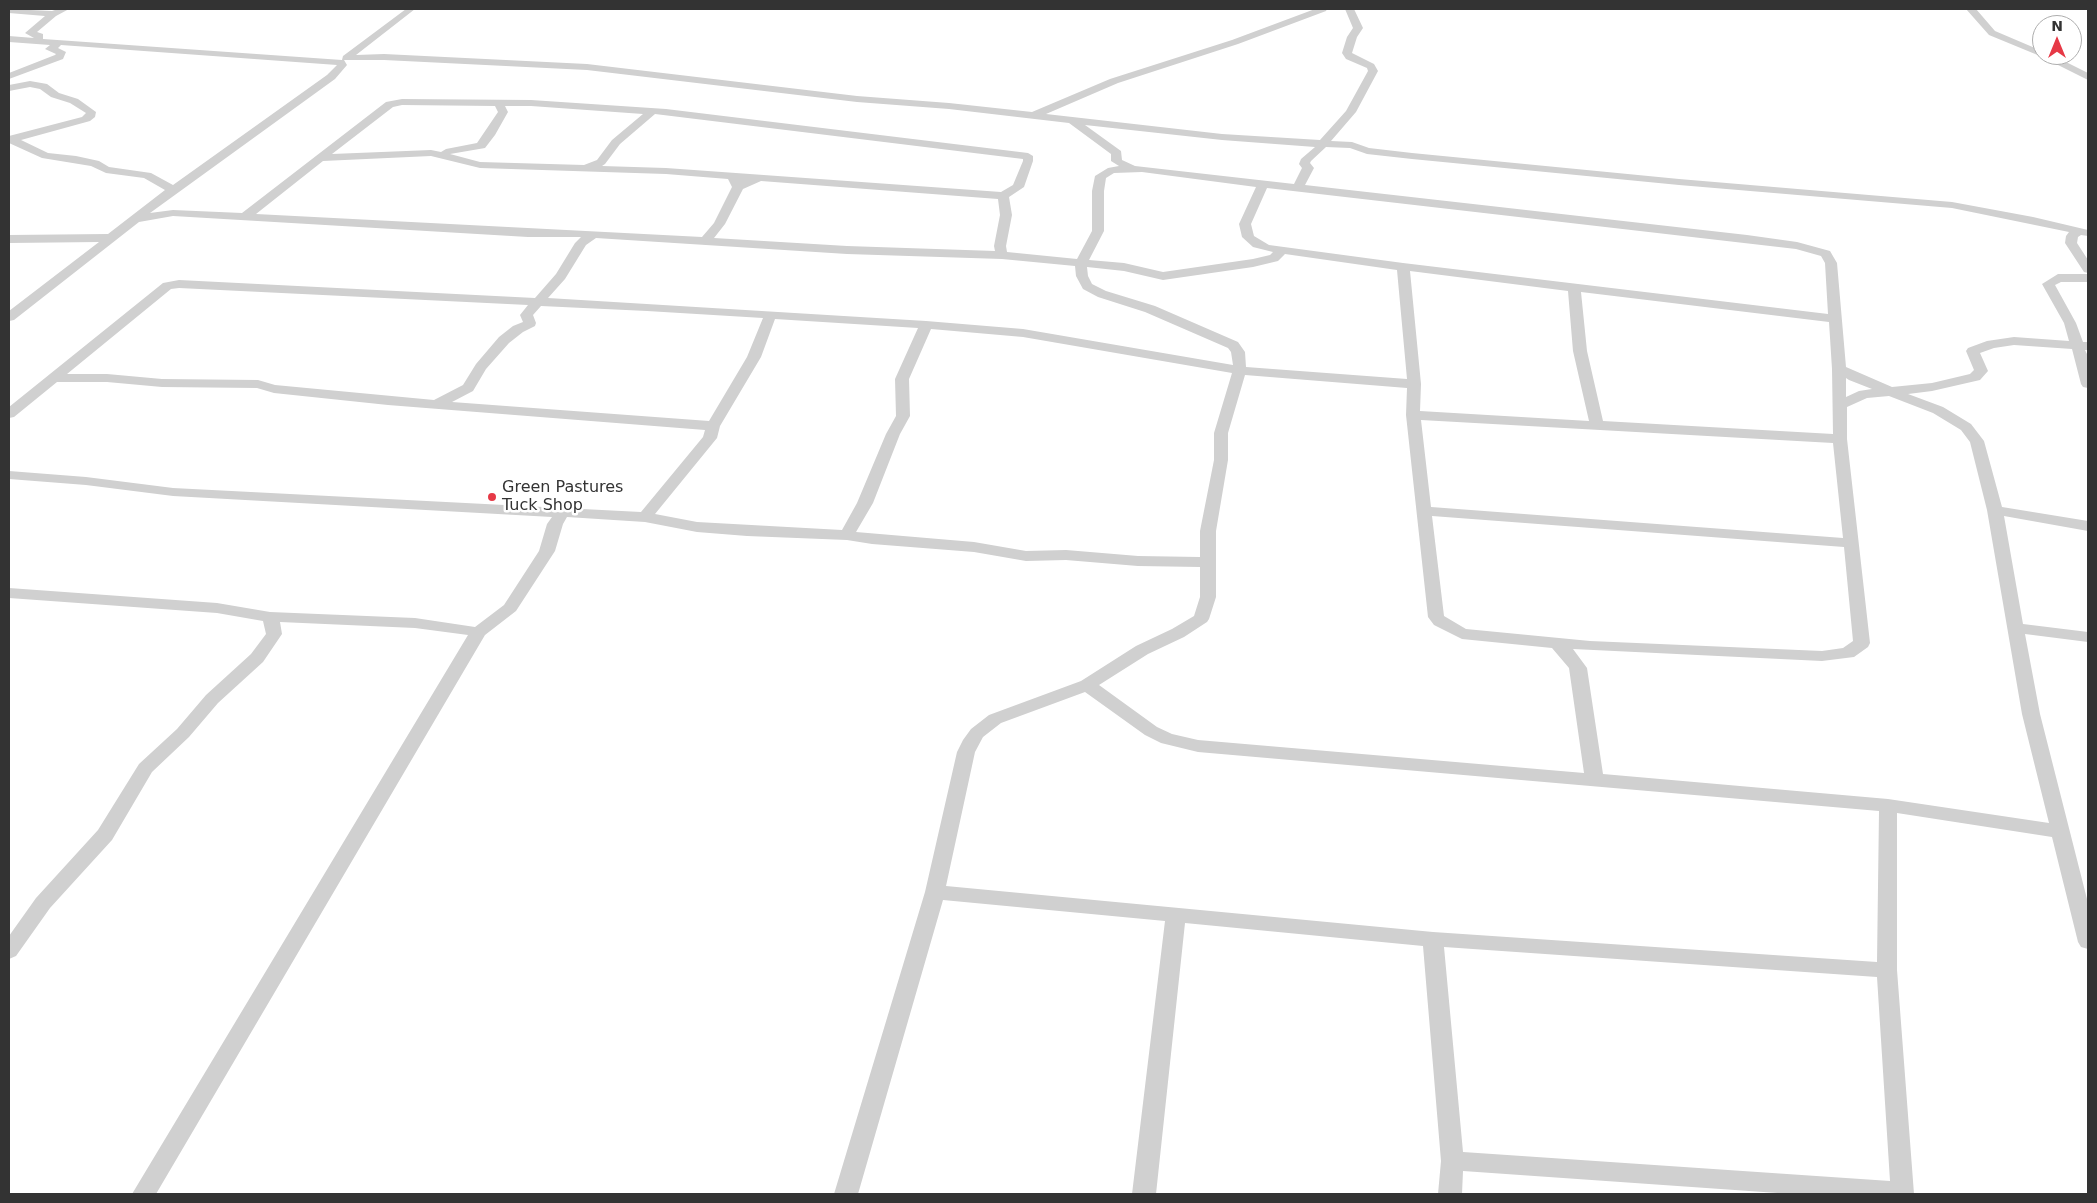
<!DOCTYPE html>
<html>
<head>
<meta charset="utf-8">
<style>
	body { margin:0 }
	#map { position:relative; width:2097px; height:1203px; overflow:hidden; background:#fff; font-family:"DejaVu Sans",sans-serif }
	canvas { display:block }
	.frame { position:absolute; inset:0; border:10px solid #333; pointer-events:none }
	.north { position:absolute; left:2032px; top:15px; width:50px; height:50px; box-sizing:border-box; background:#fff; border:1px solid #adadad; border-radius:50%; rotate:0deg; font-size:14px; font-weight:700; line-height:20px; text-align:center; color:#333 }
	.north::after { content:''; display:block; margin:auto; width:18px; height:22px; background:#e63946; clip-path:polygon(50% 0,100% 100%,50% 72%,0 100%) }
</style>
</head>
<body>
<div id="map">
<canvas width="2097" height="1203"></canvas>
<div class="frame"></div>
<div class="north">N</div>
</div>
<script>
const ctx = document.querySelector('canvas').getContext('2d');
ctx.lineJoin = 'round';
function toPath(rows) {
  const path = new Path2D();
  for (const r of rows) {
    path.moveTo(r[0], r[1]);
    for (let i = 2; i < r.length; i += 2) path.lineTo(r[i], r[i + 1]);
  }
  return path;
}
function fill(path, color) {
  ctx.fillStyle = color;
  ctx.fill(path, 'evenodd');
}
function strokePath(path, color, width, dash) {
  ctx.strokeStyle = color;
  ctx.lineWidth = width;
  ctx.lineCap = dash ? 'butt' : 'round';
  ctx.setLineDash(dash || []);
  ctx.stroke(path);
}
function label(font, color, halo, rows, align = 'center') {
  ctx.font = font + ' "DejaVu Sans",sans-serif';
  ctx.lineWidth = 5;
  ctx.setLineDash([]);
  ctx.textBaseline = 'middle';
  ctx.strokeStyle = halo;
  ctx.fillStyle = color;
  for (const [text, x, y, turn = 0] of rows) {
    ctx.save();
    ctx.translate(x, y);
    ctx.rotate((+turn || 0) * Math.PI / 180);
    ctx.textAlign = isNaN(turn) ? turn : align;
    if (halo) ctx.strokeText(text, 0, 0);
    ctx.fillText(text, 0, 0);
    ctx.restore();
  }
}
const street = toPath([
	[9,9,52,11,58,9,69,9,56,16,37,32,43,34,43,39,342,60,343,56,406,9,415,9,356,55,384,54,587,64,857,96,949,103,1032,112,1110,79,1232,40,1315,9,1327,9,1326,11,1238,44,1118,83,1046,114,1222,134,1320,140,1346,111,1368,71,1367,68,1346,59,1342,53,1347,37,1353,28,1345,9,1354,9,1363,28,1357,37,1352,53,1374,64,1378,71,1356,112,1331,141,1352,142,1369,148,1412,153,1679,179,1952,202,2033,217,2088,230,2088,236,2081,235,2078,237,2077,243,2088,260,2088,273,2084,272,2065,243,2066,236,2069,232,1952,208,1679,185,1412,159,1367,154,1350,148,1326,147,1311,161,1310,163,1314,168,1305,185,1747,235,1797,242,1830,251,1837,263,1846,367,1892,387,1932,383,1970,374,1974,370,1966,351,1968,348,1987,341,2014,337,2069,341,2064,323,2042,284,2058,274,2088,274,2088,282,2061,282,2055,285,2076,323,2083,342,2088,342,2088,350,2085,350,2088,356,2088,388,2083,387,2081,384,2072,349,2014,345,1994,348,1980,353,1988,371,1980,380,1932,391,1908,394,1943,407,1971,424,1984,441,2002,507,2088,521,2088,531,2004,516,2023,624,2088,632,2088,642,2025,634,2040,714,2088,903,2088,949,2081,947,2078,942,2052,837,1897,813,1897,970,1914,1194,1792,1194,1463,1171,1462,1194,1438,1194,1441,1161,1423,946,1185,923,1156,1194,1132,1194,1165,921,943,900,858,1194,834,1194,925,892,957,752,963,740,971,729,989,715,1081,681,1136,646,1172,629,1194,616,1200,597,1200,567,1138,566,1066,560,1026,561,974,552,872,544,847,540,747,536,697,532,645,522,567,517,563,524,555,551,516,611,485,635,156,1194,132,1194,468,635,415,628,280,622,282,634,263,662,218,703,189,737,152,772,112,840,50,908,16,956,9,959,9,936,36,898,98,830,139,764,177,729,206,695,251,654,266,634,263,621,217,613,9,598,9,588,217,603,270,612,415,618,475,627,504,605,539,551,547,524,552,517,173,496,86,485,9,479,9,471,86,477,173,488,641,512,703,437,705,430,388,405,274,393,257,388,162,387,107,382,57,382,14,417,9,418,9,407,163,283,179,280,535,298,556,274,575,243,581,237,528,237,173,216,139,222,14,320,9,321,9,311,99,242,9,243,9,235,108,234,165,190,144,178,106,173,91,166,42,158,9,143,9,136,82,117,86,113,70,103,51,97,40,89,30,87,9,91,9,85,30,81,47,84,59,93,78,99,96,112,95,117,90,121,21,140,48,153,76,156,99,161,109,167,151,173,173,185,327,75,337,65,61,45,58,48,66,52,63,59,9,79,9,73,55,55,56,54,45,49,50,45,9,42,9,36,34,38,25,33,45,16,9,13,9,9],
	[344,60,384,60,587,70,857,102,949,109,1069,123,1111,154,1111,161,1119,166,1108,168,1095,176,1092,191,1092,231,1077,259,1007,252,1006,246,1012,215,1009,197,1024,187,1033,161,1033,156,1028,153,666,109,531,100,402,99,386,102,242,213,173,210,150,213,335,79,347,65,344,60],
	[402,105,495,106,498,112,477,143,446,149,441,152,431,150,332,154,393,107,402,105],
	[505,106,531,106,643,114,612,140,597,160,584,165,480,162,450,154,485,148,495,135,508,112,505,106],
	[655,114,1023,159,1023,161,1013,185,1001,192,666,168,602,166,605,164,620,144,655,114],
	[1085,125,1222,140,1315,147,1301,159,1299,164,1302,168,1294,184,1135,166,1122,160,1121,151,1085,125],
	[431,156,480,168,666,174,728,179,732,187,714,223,702,237,256,214,323,161,431,156],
	[1142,172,1256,187,1239,224,1242,237,1253,247,1273,252,1270,255,1253,259,1163,272,1124,263,1089,260,1104,231,1104,191,1106,178,1114,173,1142,172],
	[761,181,998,199,1000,215,994,246,995,251,847,246,714,238,725,224,743,189,761,181],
	[1267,188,1796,249,1821,256,1825,263,1828,314,1403,263,1269,245,1254,236,1251,224,1267,188],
	[596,238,847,254,1002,259,1075,266,1076,276,1083,289,1098,297,1145,312,1228,348,1231,352,1233,365,1023,329,926,321,548,298,565,279,586,245,596,238],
	[1285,254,1397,270,1407,379,1246,367,1245,352,1238,342,1155,306,1106,291,1092,284,1088,276,1087,267,1124,271,1163,280,1253,267,1278,261,1285,254],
	[1410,271,1568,291,1573,351,1589,421,1420,411,1421,384,1410,271],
	[179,288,528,305,520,315,523,322,513,326,499,337,476,364,463,385,434,400,275,385,258,380,162,379,107,374,67,374,171,289,179,288],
	[1581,292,1829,322,1832,369,1833,434,1603,421,1587,351,1581,292],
	[541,306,647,311,763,318,747,357,709,421,452,402,473,391,486,369,509,343,523,332,535,326,536,323,533,315,541,306],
	[775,319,918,328,895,379,896,416,886,434,857,503,842,530,697,522,655,514,717,438,720,426,761,357,775,319],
	[931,329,1023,337,1232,373,1214,433,1214,460,1200,531,1200,557,1138,556,1066,550,1026,551,974,542,856,532,873,503,900,434,910,416,909,379,931,329],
	[1245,375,1407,388,1406,415,1428,617,1434,625,1462,639,1552,648,1569,668,1584,773,1198,740,1172,734,1157,727,1099,685,1148,654,1184,637,1207,622,1209,619,1216,597,1216,531,1228,460,1228,433,1245,375],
	[1846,378,1849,380,1872,389,1859,391,1846,397,1846,378],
	[1889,396,1933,413,1961,430,1970,442,1987,510,2022,714,2049,823,1888,799,1603,774,1587,668,1573,649,1822,661,1854,657,1868,647,1870,643,1847,439,1847,407,1867,398,1889,396],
	[1421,420,1833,443,1843,538,1431,507,1421,420],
	[1432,516,1844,547,1853,641,1843,648,1822,651,1590,641,1466,629,1444,616,1432,516],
	[1085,692,1145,735,1161,743,1198,752,1879,811,1877,962,1433,932,946,886,975,752,983,737,1001,723,1085,692],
	[1444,947,1877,977,1890,1181,1463,1152,1444,947],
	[1966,9,1976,9,1995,31,2042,51,2042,55,2052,55,2088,73,2088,80,2040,56,1989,35,1966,9]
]);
const markers = [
	[492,497,5,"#e63946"]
];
const poiNames = [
	["Green Pastures",502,488],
	["Tuck Shop",502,506]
];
fill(street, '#d0d0d0');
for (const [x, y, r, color] of markers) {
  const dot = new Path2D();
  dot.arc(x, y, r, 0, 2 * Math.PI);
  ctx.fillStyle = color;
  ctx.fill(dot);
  strokePath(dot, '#fff', 2);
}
label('16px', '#333', '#fff', poiNames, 'left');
</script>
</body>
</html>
